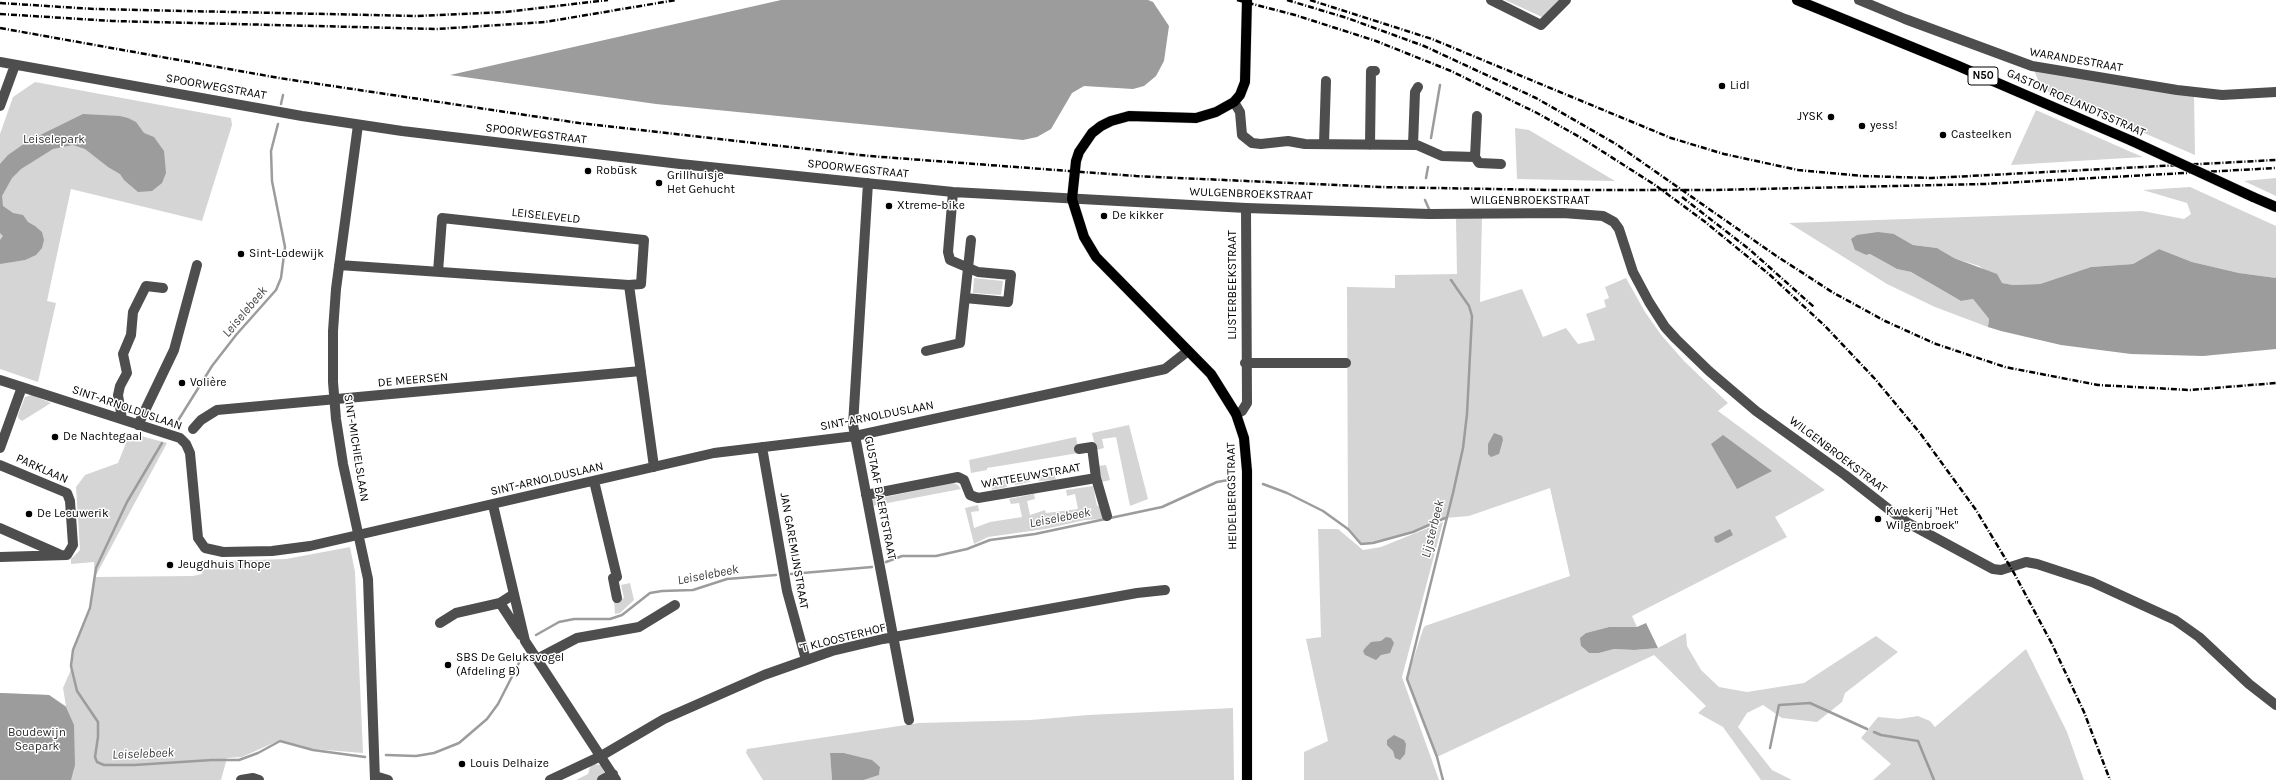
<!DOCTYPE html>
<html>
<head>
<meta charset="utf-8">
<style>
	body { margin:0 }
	canvas { display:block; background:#fff }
</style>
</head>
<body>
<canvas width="2276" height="780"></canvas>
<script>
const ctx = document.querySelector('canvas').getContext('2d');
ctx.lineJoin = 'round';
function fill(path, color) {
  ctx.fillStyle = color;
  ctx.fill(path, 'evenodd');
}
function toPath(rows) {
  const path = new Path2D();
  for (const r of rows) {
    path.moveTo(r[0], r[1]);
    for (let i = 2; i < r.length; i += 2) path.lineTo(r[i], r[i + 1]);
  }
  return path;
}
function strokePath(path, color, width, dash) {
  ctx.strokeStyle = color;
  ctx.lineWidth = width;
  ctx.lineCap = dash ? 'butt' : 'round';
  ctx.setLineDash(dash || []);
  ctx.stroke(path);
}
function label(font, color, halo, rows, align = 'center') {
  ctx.font = font + ' Karla,sans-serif';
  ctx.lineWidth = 3;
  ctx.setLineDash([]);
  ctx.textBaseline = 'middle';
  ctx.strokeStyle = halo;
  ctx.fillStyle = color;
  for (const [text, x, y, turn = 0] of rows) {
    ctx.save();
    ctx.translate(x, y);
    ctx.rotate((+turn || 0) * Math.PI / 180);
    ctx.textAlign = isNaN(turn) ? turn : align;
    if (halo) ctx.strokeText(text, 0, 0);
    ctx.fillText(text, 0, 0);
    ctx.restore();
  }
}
const green = toPath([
	[1505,0,1562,0,1542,17],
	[2032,66,2194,92,2195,155,2042,89],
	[35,82,231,118,232,125,202,221,71,189,47,301,56,303,38,382,0,369,0,134,13,97],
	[2036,110,2131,152,2143,157,2011,165],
	[1515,128,1529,130,1615,181,1517,179],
	[2276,178,2276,196,2244,181],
	[2190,187,2276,226,2276,278,2239,273,2192,262,2159,249,2133,264,2091,267,2040,284,2013,285,2002,283,1979,266,1954,258,1937,248,1913,245,1894,234,1855,250,1866,255,1870,254,1897,269,1911,272,1961,301,1973,299,1989,319,1988,327,1935,307,1887,284,1789,223,2142,211,2184,219,2191,214,2187,203,2143,190],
	[1460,218,1482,218,1480,302,1522,289,1543,337,1566,328,1578,344,1595,340,1586,314,1606,307,1604,300,1609,298,1605,287,1626,278,1645,312,1662,336,1684,361,1728,403,1718,411,1825,490,1775,517,1787,537,1632,616,1637,627,1609,627,1586,633,1581,646,1589,653,1599,653,1614,649,1634,650,1658,648,1686,633,1687,646,1701,670,1719,687,1747,692,1804,683,1876,636,1898,652,1845,693,1842,702,1817,722,1782,718,1763,705,1747,713,1738,727,1772,770,1792,780,1761,780,1723,727,1698,713,1706,706,1654,655,1437,757,1407,679,1423,629,1425,626,1570,576,1550,488,1469,516,1445,518,1413,532,1373,543,1361,544,1348,529,1347,287,1395,288,1395,275,1457,274,1456,219],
	[974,278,1003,281,1001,295,973,293],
	[32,395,51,403,22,421,18,418,18,415,25,397],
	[1129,425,1148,499,1130,506,1116,437,1102,439,1104,448,1096,450,1092,433],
	[130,433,167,443,95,577,193,576,202,574,201,560,223,561,286,559,350,547,355,572,363,753,313,749,280,740,242,757,227,758,221,780,0,780,0,693,49,695,66,706,63,688,72,667,74,650,91,609,95,577,94,562,71,564,71,559,80,550,76,487,85,475,118,463],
	[1076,437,1079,453,987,468,987,470,971,473,969,460],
	[1106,465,1110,480,1102,482,1099,466],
	[1045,471,1046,473,1054,473,1056,480,1039,481,1038,473],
	[1026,475,1029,475,1030,482,1015,485,1014,478],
	[1006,479,1007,487,992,490,990,483],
	[953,483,958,485,961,489,872,506,871,500],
	[1093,486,1097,506,1101,505,1103,519,1085,520,1045,529,988,537,974,544,965,508,978,505,979,511,971,512,974,528,990,522,1022,517,1019,503,1011,504,1009,499,1034,494,1035,499,1027,501,1030,515,1045,510,1046,513,1078,509,1075,494,1067,496,1066,490],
	[1443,522,1402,677,1439,780,1304,780,1304,752,1328,741,1306,639,1321,637,1318,529,1338,529,1363,550,1381,547],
	[630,583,634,600,620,613,615,614,614,601,624,598,621,585],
	[2026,649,2067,732,2084,780,1873,780,1891,764,1861,738,1878,717,1899,719,1918,716,1930,721,1935,727],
	[1233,708,1234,780,864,780,879,775,880,767,871,760,844,753,830,753,832,780,763,780,746,753,747,749,919,723,1031,720,1088,715],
	[593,764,602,765,605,775,598,780,576,780,588,774,590,767]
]);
const water = toPath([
	[781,0,1148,0,1153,2,1169,26,1164,61,1156,76,1144,86,1133,89,1084,86,1072,93,1051,129,1037,137,1023,140,656,104,450,75],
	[83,114,120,116,128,118,136,122,144,133,154,137,164,151,166,173,162,183,152,191,138,192,124,180,120,174,108,167,85,149,73,145,53,149,21,169,12,178,2,196,3,206,13,213,23,215,28,222,35,226,42,232,44,240,42,248,36,255,25,260,0,264,0,240,3,236,0,233,0,164,8,155,28,141],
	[1878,232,1894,234,1913,245,1937,248,1954,258,1997,274,2002,283,2013,285,2040,284,2091,267,2133,264,2159,249,2192,262,2239,273,2276,278,2276,349,2203,356,2131,354,2061,345,2001,331,1988,327,1989,319,1973,299,1961,301,1911,272,1897,269,1870,254,1866,255,1855,250,1851,239,1857,235],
	[1494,433,1502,436,1503,440,1499,454,1491,457,1488,454,1488,444],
	[1723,435,1772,471,1737,489,1711,444],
	[1730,529,1733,535,1718,543,1715,542,1714,537],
	[1646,623,1658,648,1634,650,1614,649,1599,653,1589,653,1581,646,1580,638,1586,633,1609,627,1637,627],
	[1386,637,1391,638,1394,643,1390,653,1381,655,1376,660,1365,655,1363,651,1366,647,1371,642,1381,641],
	[0,693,49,695,66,707,74,725,75,765,71,780,0,780],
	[1394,735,1404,740,1406,744,1405,754,1400,760,1395,758,1393,751,1387,745,1387,740],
	[830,753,844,753,872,760,880,767,879,775,864,780,832,780]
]);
const stream = toPath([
	[281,104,283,95],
	[1431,138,1440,85],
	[1426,178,1428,167],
	[1425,200,1429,209],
	[174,427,212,366,236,335,276,290,281,278,285,247,272,181,271,151,278,124],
	[162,443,127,502,96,568,90,608,73,650,71,666,77,691,98,722,98,737,95,757,97,762,104,765,134,765,212,760,239,760,258,753,280,741,313,750,365,757],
	[1263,484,1287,493,1323,511,1348,529,1361,544,1373,543,1413,532,1445,518],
	[886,562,902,556,936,556,967,549,990,540,1035,534,1162,507,1217,482,1234,479],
	[791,574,872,567],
	[536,635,559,622,574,619,610,619,622,615,650,593,662,591,693,590,727,579,776,575],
	[1874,732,1881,735,1918,741,1934,780],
	[1770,748,1779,705,1810,703,1867,729],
	[386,755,416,756,434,753,459,743,487,719,498,704,523,655],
	[1443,780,1437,757,1407,679,1453,493,1463,448,1467,414,1472,316,1469,306,1451,280]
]);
const minor = toPath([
	[1491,0,1541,25,1566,0],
	[1859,0,1905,19,2032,66,2177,90,2222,95,2276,92],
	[0,62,302,116,402,131,680,164,953,192,1246,208,1429,214,1563,213,1603,216,1614,222,1619,229,1633,272,1649,302,1665,327,1676,339,1709,371,1756,411,1845,475,1891,511,1908,523,1993,569,2001,570,2026,562,2037,564,2092,582,2175,620,2199,637,2249,684,2276,705],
	[1234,102,1240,112,1242,135,1252,143,1261,144,1288,141,1305,144,1417,145,1442,156,1475,157,1477,116],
	[0,106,15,65],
	[358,125,336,289,333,331,333,382,336,419,343,464,368,579,375,780],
	[1324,144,1326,81],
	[1370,145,1371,71,1375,71],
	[1413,145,1415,92,1418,87],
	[1475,157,1479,163,1501,164],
	[868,183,853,425,909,720],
	[953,192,948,252,950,260,978,272,1011,275,1008,302,965,298],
	[339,265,629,285,654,467],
	[438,272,442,218,644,240,641,284,629,285],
	[926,351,960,343,971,240],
	[1245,363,1346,363],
	[0,380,180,438,186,444,190,453,198,538,205,548,223,552,272,551,310,546,714,453,855,436,1165,369,1188,351],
	[1236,414,1242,411,1247,403,1246,208],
	[122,419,118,395,120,386,127,373,123,354,131,335,133,312,146,286,163,288],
	[138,425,174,350,197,265],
	[193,429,201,420,217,410,641,371],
	[762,447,787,591,806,660],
	[0,448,22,387],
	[1079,449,1092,447,1096,478,1107,516],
	[0,465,67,493,70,501,73,545,67,555,0,557],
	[594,481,617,577,613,578,617,598],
	[866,495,958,477,964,480,970,495,978,498,1096,478],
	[493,505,525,641,616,780],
	[0,528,59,554],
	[500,603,521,635],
	[440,623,456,613,500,603,514,594],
	[537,659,577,638,639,627,675,605],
	[375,776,388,780],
	[241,780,253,778,259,780],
	[550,780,601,756,664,719,764,675,832,651,883,639,1137,593,1165,590],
	[602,780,613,774]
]);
const major = toPath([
	[1247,0,1245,82,1240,95,1234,102,1216,112,1196,118,1129,116,1111,121,1101,126,1092,133,1079,152,1076,161,1072,199,1084,237,1096,257,1211,374,1236,414,1244,438,1247,471,1247,780],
	[1797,0,1956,65,2132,141],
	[2253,197,2276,207]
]);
const rail = toPath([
	[1237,0,1295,15,1376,41,1451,71,1537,113,1583,139,1655,185,1704,221,1770,275,1825,326,1875,379,1920,433,1976,510,2014,573,2052,644,2084,712,2110,780],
	[1287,0,1347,18,1424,46,1536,98,1616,144,1775,255,1832,292,1885,321,1936,344,2005,367,2098,385,2190,390,2276,383],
	[1310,0,1432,39,1671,138,1724,154,1798,170,1862,176,1932,178,2276,160],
	[0,3,94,9,417,16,505,12,608,0],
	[0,14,112,21,437,29,545,22,676,0],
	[0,28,279,78,579,123,869,156,1136,176,1379,187,1551,190,1715,190,1984,184,2276,168],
	[1682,197,1749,249,1814,307]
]);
const majorBridge = toPath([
	[2132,141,2253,197]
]);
const markers = [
	[1722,86,4,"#000"],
	[1831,117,4,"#000"],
	[1862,126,4,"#000"],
	[1943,135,4,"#000"],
	[588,171,4,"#000"],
	[659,183,4,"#000"],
	[889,206,4,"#000"],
	[1104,216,4,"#000"],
	[241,254,4,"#000"],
	[182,383,4,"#000"],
	[55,437,4,"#000"],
	[29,514,4,"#000"],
	[1878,519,4,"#000"],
	[170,565,4,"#000"],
	[448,665,4,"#000"],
	[462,764,4,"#000"]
];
const shields = [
	[1983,76,30]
];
const shieldNames = [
	["N50",1983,76]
];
const streetNames = [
	["WARANDESTRAAT",2076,60,10],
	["SPOORWEGSTRAAT",216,87,10],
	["GASTON ROELANDTSSTRAAT",2076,103,24],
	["SPOORWEGSTRAAT",536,134,7],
	["SPOORWEGSTRAAT",858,169,6],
	["WULGENBROEKSTRAAT",1251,194,2],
	["WILGENBROEKSTRAAT",1530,201],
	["LEISELEVELD",546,216,6],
	["LIJSTERBEEKSTRAAT",1233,285,-90],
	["DE MEERSEN",413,380,-5],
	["SINT-ARNOLDUSLAAN",127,408,19],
	["SINT-ARNOLDUSLAAN",877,416,-11],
	["SINT-MICHIELSLAAN",356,448,81],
	["WILGENBROEKSTRAAT",1838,455,37],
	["PARKLAAN",42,469,24],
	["WATTEEUWSTRAAT",1031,476,-10],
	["SINT-ARNOLDUSLAAN",547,479,-13],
	["HEIDELBERGSTRAAT",1232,496,-91],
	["GUSTAAF BAERTSTRAAT",880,498,79],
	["JAN GAREMIJNSTRAAT",794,551,80],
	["'T KLOOSTERHOF",843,638,-14]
];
const poiNames = [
	["Lidl",1730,86],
	["JYSK",1823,117,"right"],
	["yess!",1870,126],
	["Casteelken",1951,135],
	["Robūsk",596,171],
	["Grillhuisje",667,176],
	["Het Gehucht",667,190],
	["Xtreme-bike",897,206],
	["De kikker",1112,216],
	["Sint-Lodewijk",249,254],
	["Volière",190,383],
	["De Nachtegaal",63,437],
	["Kwekerij \"Het",1886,512],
	["Wilgenbroek\"",1886,526],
	["De Leeuwerik",37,514],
	["Jeugdhuis Thope",178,565],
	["SBS De Geluksvogel",456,658],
	["(Afdeling B)",456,672],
	["Louis Delhaize",470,764]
];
const parkNames = [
	["Leiselepark",54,140],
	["Boudewijn",37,733],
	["Seapark",37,747]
];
const waterNames = [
	["Leiselebeek",245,312,-50],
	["Leiselebeek",1060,518,-11],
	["Lijsterbeek",1433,529,-76],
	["Leiselebeek",708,575,-11],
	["Leiselebeek",143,754,-2]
];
fill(green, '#d5d5d5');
fill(water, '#9c9c9c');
strokePath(stream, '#9c9c9c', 2.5);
strokePath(major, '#dbdbdb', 11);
strokePath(minor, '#4e4e4e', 10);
strokePath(major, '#000', 10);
strokePath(rail, '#000', 2.5, [6, 2, 1, 2]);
strokePath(majorBridge, '#dbdbdb', 11, []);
strokePath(majorBridge, '#000', 10);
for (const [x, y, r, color] of markers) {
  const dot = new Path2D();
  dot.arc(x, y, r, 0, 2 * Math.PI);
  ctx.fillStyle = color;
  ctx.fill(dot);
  strokePath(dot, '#fff', 1.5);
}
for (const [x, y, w] of shields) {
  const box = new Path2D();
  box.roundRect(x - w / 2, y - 9, w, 18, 3);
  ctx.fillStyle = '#fff';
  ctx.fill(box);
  strokePath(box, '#000', 1);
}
label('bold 11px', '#000', null, shieldNames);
label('12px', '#000', '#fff', streetNames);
label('12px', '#000', '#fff', poiNames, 'left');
label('12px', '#2c2c2c', '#fff', parkNames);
label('italic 13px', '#3d3d3d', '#fff', waterNames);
</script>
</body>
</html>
